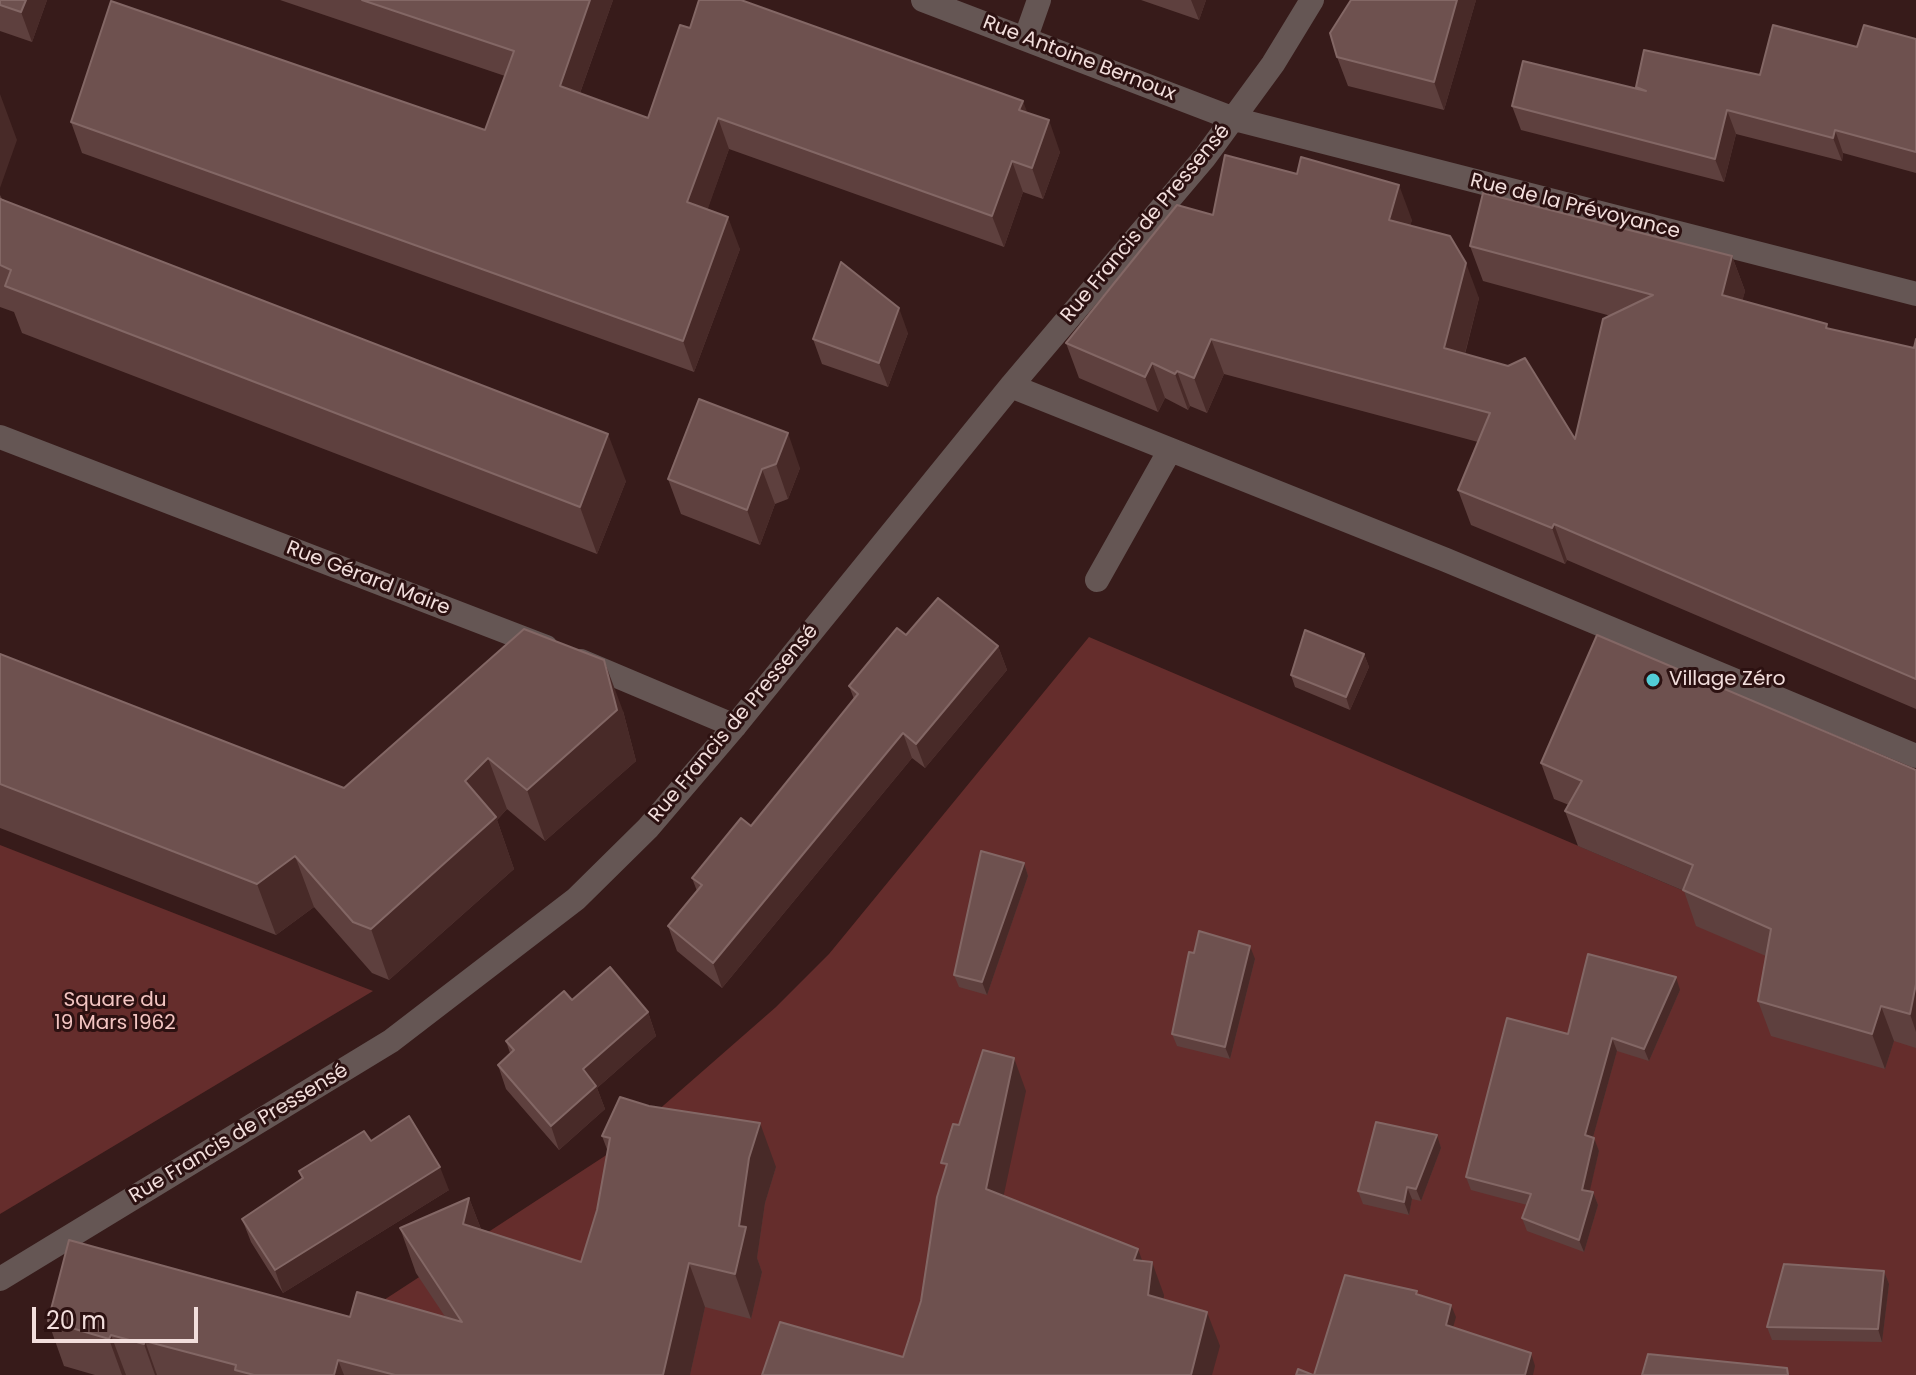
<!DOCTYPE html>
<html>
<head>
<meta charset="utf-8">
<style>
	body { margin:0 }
	#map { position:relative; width:1916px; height:1375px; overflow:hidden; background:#371b1a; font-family:Poppins,sans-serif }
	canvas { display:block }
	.scale { position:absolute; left:32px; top:1307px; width:166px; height:36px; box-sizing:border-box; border:4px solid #f2dedc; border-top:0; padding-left:10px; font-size:24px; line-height:28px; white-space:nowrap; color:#f2dedc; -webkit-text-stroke:6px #2c1111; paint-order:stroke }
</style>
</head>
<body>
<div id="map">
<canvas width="1916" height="1375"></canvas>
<div class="scale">20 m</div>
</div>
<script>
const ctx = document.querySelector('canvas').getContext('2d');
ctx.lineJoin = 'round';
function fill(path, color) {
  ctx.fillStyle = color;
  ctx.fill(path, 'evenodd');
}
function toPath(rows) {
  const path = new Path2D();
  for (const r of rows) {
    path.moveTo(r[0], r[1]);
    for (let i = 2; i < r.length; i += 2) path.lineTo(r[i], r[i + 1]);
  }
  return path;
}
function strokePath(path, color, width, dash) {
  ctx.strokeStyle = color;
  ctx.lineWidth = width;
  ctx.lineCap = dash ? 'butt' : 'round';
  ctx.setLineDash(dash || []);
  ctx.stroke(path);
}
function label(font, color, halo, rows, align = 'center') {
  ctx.font = font + ' Poppins,sans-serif';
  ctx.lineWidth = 6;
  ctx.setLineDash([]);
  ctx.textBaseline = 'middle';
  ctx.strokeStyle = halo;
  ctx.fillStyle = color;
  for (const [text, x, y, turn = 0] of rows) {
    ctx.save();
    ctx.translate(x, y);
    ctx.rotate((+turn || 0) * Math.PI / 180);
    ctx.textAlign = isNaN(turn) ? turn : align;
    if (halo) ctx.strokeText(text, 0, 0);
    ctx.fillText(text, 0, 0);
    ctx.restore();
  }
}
const green = toPath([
	[1089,637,1916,990,1916,1375,588,1375,364,1313,608,1154,776,1007,829,954],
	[0,845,373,991,0,1214]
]);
const minor = toPath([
	[923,0,1234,119,1916,294],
	[1026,37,1039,0],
	[1011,386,1446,560,1916,756],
	[0,437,546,647],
	[1097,580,1170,450],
	[581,661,735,726],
	[0,1279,391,1041,576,899,648,828,735,726,1011,386,1205,157,1273,64,1312,0]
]);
const wall = toPath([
	[0,0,47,0,32,42,0,31],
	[280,0,613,0,580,93,648,118,690,28,1027,113,1060,152,1043,199,1023,192,1004,247,729,149,707,210,740,249,694,372,82,153,71,122,485,130,505,76],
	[1141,0,1206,0,1199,20],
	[1476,0,1444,110,1348,86,1337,57],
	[1916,39,1916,173,1843,153,1842,161,1736,134,1724,182,1521,130,1512,106,1636,88,1760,75],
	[1297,174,1412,220,1410,225,1479,298,1465,354,1575,439,1611,316,1483,281,1470,246,1732,256,1745,291,1742,301,1829,329,1914,348,1916,339,1916,709,1567,560,1565,564,1471,525,1458,490,1478,442,1224,374,1207,413,1190,406,1188,410,1165,398,1158,412,1079,378,1066,343,1213,215],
	[0,195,2,199,626,481,597,554,22,333,14,312,0,307],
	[908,333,888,387,822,364,813,339],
	[699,399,800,468,788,499,775,504,760,545,681,514,668,479],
	[906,635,998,646,1007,670,925,768,912,758,722,988,677,951,668,926,697,891,692,878,751,826,854,699,849,686],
	[0,654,344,788,623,711,636,761,545,841,507,809,497,820,514,869,389,980,372,973,314,907,276,935,0,828],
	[1364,654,1369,667,1350,710,1295,687,1291,675],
	[1541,763,1916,770,1916,1048,1894,1041,1885,1069,1771,1036,1758,1001,1766,956,1696,926,1684,891,1578,846,1565,811,1569,805,1554,799],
	[1024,863,1028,876,987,995,959,987,954,975],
	[1255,959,1230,1059,1177,1046,1172,1034],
	[1680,990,1649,1061,1617,1051,1593,1137,1599,1151,1589,1192,1593,1192,1598,1205,1584,1252,1527,1231,1522,1218,1527,1205,1471,1190,1466,1177,1568,1034],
	[572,1000,648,1012,656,1036,597,1088,605,1109,559,1150,506,1089,498,1065,510,1053,506,1041],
	[1437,1135,1441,1148,1421,1201,1412,1199,1409,1215,1363,1204,1358,1191],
	[602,1136,776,1167,765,1203,757,1258,762,1272,751,1319,705,1307,690,1375,95,1375,64,1366,48,1321,350,1317,446,1318,416,1273,400,1228,469,1198,481,1229,581,1262,597,1210,608,1152],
	[371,1141,449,1190,283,1293,251,1242,242,1219,302,1179,299,1171],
	[1884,1271,1889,1284,1882,1342,1772,1340,1767,1327]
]);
const shadedWall = toPath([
	[26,0,47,0,32,42,21,12],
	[590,0,613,0,571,118,560,86],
	[1191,0,1206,0,1199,20],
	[1457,0,1476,0,1444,110,1434,82],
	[0,94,17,140,0,188],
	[1023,101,1035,133,1019,110],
	[1727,110,1736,134,1724,182,1715,159],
	[718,118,729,149,699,234,687,202],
	[1049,120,1060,152,1043,199,1032,168],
	[1835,130,1843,153,1842,161,1833,138],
	[1012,161,1023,192,1004,247,992,216],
	[1399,185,1412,220,1402,255,1389,220],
	[728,217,740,249,694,372,683,341],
	[1732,256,1745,291,1735,331,1722,295],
	[1466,263,1479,298,1457,384,1444,348],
	[899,308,908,333,888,387,879,363],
	[1211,339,1224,374,1207,413,1194,378],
	[1152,363,1165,398,1158,412,1145,377],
	[1177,371,1190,406,1188,410,1175,374],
	[788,433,800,468,788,499,776,464],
	[608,434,626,481,597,554,580,507],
	[762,469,775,504,760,545,747,510],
	[1554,524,1567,560,1565,564,1552,528],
	[998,646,1007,670,925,768,916,744],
	[1364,654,1369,667,1350,710,1346,697],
	[604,660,623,711,636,761,545,841,527,790],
	[903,733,912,758,722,988,713,963],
	[488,758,507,809,497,820,514,869,389,980,371,929,465,781],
	[295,856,314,907,276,935,257,884],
	[1024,863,1028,876,987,995,982,982],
	[1250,946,1255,959,1230,1059,1225,1047],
	[1676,977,1680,990,1649,1061,1644,1049],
	[1916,984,1916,1032,1910,1014],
	[1881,1006,1894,1041,1885,1069,1872,1034],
	[648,1012,656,1036,597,1088,605,1109,559,1150,551,1126,583,1069],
	[1612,1038,1617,1051,1590,1148,1585,1135],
	[1014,1058,1026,1091,998,1222,986,1189],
	[760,1123,776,1167,765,1203,757,1258,762,1272,751,1319,735,1274,739,1226,749,1158],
	[1437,1135,1441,1148,1421,1201,1416,1189],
	[1594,1138,1599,1151,1587,1203,1582,1190],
	[440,1167,449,1190,283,1293,275,1270],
	[1407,1187,1412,1199,1409,1215,1404,1202],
	[1593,1192,1598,1205,1584,1252,1579,1240],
	[469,1198,486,1242,463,1224],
	[1138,1249,1150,1282,1134,1260],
	[1152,1262,1164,1295,1161,1329,1148,1295],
	[689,1263,705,1307,690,1375,663,1375],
	[1884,1271,1889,1284,1882,1342,1878,1329],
	[1451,1305,1456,1317,1450,1338,1446,1325],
	[1207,1312,1220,1346,1212,1375,1191,1375],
	[111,1335,126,1375,122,1375,109,1339],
	[145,1341,157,1375,155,1375,144,1344],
	[1531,1353,1535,1366,1533,1375,1525,1375],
	[338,1360,344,1375,334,1375]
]);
const building = toPath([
	[0,0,26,0,21,12,0,5,0,0],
	[362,0,590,0,560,86,648,118,680,25,690,28,699,0,741,0,1023,101,1019,110,1049,120,1032,168,1012,161,992,216,718,118,687,202,728,217,683,341,71,122,111,1,485,130,514,51,362,0],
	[1351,0,1457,0,1434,82,1337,57,1330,33,1351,0],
	[1773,25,1857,47,1864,25,1916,39,1916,152,1835,130,1833,138,1727,110,1715,159,1512,106,1523,61,1646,91,1636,87,1644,50,1760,75,1773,25],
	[1225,155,1297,174,1301,157,1399,185,1389,220,1450,236,1466,263,1444,348,1508,366,1525,358,1575,439,1603,319,1653,295,1470,246,1483,193,1732,256,1722,295,1827,324,1826,328,1914,348,1916,339,1916,679,1554,524,1552,528,1458,490,1490,413,1211,339,1194,378,1177,371,1175,374,1152,363,1145,377,1066,343,1177,205,1213,215,1225,155],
	[0,199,608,434,580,507,5,286,11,270,0,265,0,199],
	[841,262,899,308,879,363,813,339,841,262],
	[699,399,788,433,776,464,762,469,747,510,668,479,699,399],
	[938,598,998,646,916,744,903,733,713,963,668,926,702,885,692,878,741,818,751,826,858,694,849,686,897,628,906,635,938,598],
	[524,629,604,660,617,710,527,790,488,758,465,781,496,817,371,929,353,922,295,856,257,884,0,784,0,654,344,788,524,629],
	[1305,630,1364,654,1346,697,1291,675,1305,630],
	[1597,635,1916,770,1916,984,1910,1014,1881,1006,1872,1034,1758,1001,1771,929,1683,890,1693,865,1565,811,1582,781,1541,763,1597,635],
	[981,851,1024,863,982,982,954,975,981,851],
	[1199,931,1250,946,1225,1047,1172,1034,1189,952,1194,953,1199,931],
	[1588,954,1676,977,1644,1049,1612,1038,1585,1135,1594,1138,1582,1190,1593,1192,1579,1240,1522,1218,1531,1194,1466,1177,1507,1018,1568,1034,1588,954],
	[610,967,648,1012,583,1069,596,1086,551,1126,498,1065,514,1050,506,1041,564,991,572,1000,610,967],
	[983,1050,1014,1058,986,1189,1138,1249,1134,1260,1152,1262,1148,1295,1207,1312,1191,1375,762,1375,780,1322,903,1357,921,1301,937,1197,947,1164,941,1163,953,1124,959,1125,983,1050],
	[620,1097,649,1106,760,1123,749,1158,739,1226,746,1227,735,1274,689,1263,663,1375,395,1375,338,1360,334,1375,254,1375,235,1370,236,1365,145,1341,144,1344,111,1335,109,1339,48,1321,69,1240,350,1317,357,1292,462,1322,400,1228,469,1198,463,1224,581,1262,597,1210,610,1138,602,1136,620,1097],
	[409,1116,440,1167,275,1270,242,1219,303,1178,299,1171,364,1131,371,1141,409,1116],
	[1376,1122,1437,1135,1416,1189,1407,1187,1404,1202,1358,1191,1376,1122],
	[1784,1264,1884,1271,1878,1329,1767,1327,1784,1264],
	[1345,1275,1417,1291,1416,1294,1451,1305,1446,1325,1531,1353,1525,1375,1314,1375,1345,1275],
	[1648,1354,1787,1368,1788,1375,1642,1375,1648,1354],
	[1298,1369,1313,1375,1296,1375,1298,1369]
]);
const markers = [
	[1653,680,8,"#52ccd6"]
];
const streetNames = [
	["Rue Antoine Bernoux",1079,59,21],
	["Rue de la Prévoyance",1575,207,14],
	["Rue Francis de Pressensé",1146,224,-50],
	["Rue Gérard Maire",368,579,21],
	["Rue Francis de Pressensé",734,724,-50],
	["Rue Francis de Pressensé",239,1134,-31]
];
const poiNames = [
	["Village Zéro",1669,680]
];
const parkNames = [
	["Square du",115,1001],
	["19 Mars 1962",115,1024]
];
fill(green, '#652d2c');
strokePath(minor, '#655654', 24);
fill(wall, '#5e403e');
fill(shadedWall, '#482a28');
fill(building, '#6e514f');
strokePath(building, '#836765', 2);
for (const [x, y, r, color] of markers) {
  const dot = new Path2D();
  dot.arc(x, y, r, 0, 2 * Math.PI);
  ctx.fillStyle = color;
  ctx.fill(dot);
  strokePath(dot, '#2c1111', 3);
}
label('20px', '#f2dedc', '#2c1111', streetNames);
label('20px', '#f2dedc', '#2c1111', poiNames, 'left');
label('20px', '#f3c5c2', '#2c1111', parkNames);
</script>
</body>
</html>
